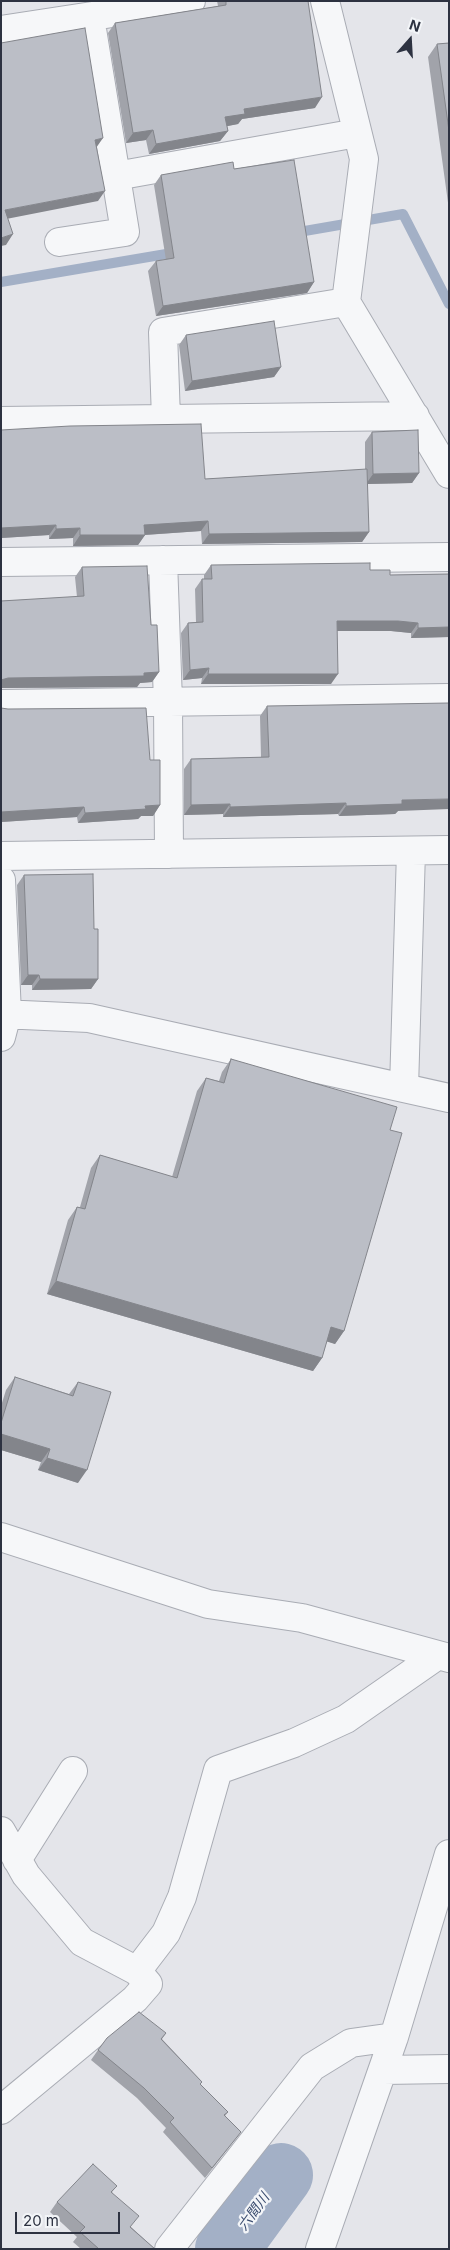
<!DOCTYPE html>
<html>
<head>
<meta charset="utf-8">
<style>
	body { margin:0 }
	#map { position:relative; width:450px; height:2250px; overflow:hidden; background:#e4e5ea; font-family:Inter,sans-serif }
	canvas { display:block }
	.frame { position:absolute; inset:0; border:2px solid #2d3241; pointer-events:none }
	.north { position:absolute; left:385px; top:15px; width:50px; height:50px; -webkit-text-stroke:4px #f3f5f8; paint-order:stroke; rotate:19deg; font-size:14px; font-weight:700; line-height:20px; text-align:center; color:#2d3241 }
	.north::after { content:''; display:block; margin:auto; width:18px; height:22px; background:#2d3241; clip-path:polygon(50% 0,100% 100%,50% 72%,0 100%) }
	.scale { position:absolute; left:15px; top:2212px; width:105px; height:22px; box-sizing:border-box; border:2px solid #2d3241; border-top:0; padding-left:6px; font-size:15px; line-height:18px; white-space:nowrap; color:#2d3241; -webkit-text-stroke:4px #f3f5f8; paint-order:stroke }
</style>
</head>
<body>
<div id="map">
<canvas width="450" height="2250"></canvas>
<div class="frame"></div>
<div class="north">N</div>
<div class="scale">20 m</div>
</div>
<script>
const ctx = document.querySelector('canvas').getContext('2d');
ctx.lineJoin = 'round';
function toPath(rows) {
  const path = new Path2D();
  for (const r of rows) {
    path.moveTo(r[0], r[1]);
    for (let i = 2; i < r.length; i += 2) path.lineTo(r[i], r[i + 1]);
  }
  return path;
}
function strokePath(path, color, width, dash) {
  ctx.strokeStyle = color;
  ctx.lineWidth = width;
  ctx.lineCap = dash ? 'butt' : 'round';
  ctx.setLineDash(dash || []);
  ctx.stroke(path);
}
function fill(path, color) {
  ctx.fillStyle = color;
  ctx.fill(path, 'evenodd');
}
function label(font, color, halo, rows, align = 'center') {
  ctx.font = font + ' Inter,"Noto Sans JP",sans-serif';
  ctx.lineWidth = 4.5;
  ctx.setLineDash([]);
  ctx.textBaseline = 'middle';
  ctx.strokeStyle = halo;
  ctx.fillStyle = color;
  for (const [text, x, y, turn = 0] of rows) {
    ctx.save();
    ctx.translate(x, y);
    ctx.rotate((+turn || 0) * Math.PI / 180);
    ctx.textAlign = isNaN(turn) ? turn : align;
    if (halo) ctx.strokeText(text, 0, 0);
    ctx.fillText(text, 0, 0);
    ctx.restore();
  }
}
const stream = toPath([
	[293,233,403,214,449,304],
	[1,282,178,252]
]);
const river = toPath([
	[227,2249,281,2175]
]);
const minor = toPath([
	[325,1,364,159,346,302,449,474],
	[1,30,191,1],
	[116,176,357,133],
	[59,242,125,232,90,17],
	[166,419,163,332,346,302],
	[1,421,415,416],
	[163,560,168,702,169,854],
	[1,562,449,557],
	[1,704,449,698],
	[1,856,449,850],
	[1,880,7,1014,1,1037],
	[1,1014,89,1018,449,1098],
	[404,1088,411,851],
	[1,1537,208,1604,302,1618,449,1658],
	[1,1831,26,1875,82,1942,137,1971,148,1984,135,1999,1,2110],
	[17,1860,73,1771],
	[137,1971,166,1933,182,1897,218,1770,294,1743,346,1719,438,1655],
	[383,2070,449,2069],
	[169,2249,312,2067,351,2043,394,2037],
	[320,2249,394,2037,449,1854]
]);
const wall = toPath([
	[217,1,308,1,315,108,242,119,238,124,227,126,228,131,220,141,149,154,146,140,126,143,108,33,115,23,218,6],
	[449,43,449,210,428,57,437,44],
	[234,169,314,282,307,293,156,316,148,271,156,261,166,260,154,185,161,175],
	[186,335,281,367,274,377,185,391,179,345],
	[1,430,205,479,365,470,365,442,372,432,419,473,412,483,367,484,369,532,362,542,202,544,201,531,145,535,138,545,73,546,73,538,49,539,49,535,1,538],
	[211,565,370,570,390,575,449,574,449,637,411,638,411,633,391,631,337,631,331,684,201,684,202,678,183,680,181,633,188,623,196,622,195,589,202,579,204,579,204,575],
	[82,567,151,625,159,672,152,682,140,683,137,687,1,688,1,601,77,597,75,577],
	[267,706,398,811,395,814,339,816,338,814,223,817,223,814,184,815,184,769,191,759,261,757,260,716],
	[1,708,150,760,160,805,153,816,141,816,138,819,78,823,77,817,1,822],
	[24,875,94,929,98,979,91,989,32,990,32,985,21,985,17,885],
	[231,1059,390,1130,344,1331,335,1344,327,1341,322,1358,313,1371,47,1294,68,1220,77,1207,80,1207,91,1168,100,1155,172,1177,197,1091,206,1078,219,1081,222,1072],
	[15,1377,69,1394,78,1382,78,1483,38,1470,41,1462,1,1450,1,1406,6,1390],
	[166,2033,162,2039,202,2082,200,2084,228,2112,225,2116,241,2132,205,2178,163,2132,166,2128,137,2098,91,2060,98,2050],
	[117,2186,112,2192,131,2227,155,2249,81,2249,73,2242,77,2237,50,2212,57,2202]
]);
const shadedWall = toPath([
	[322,97,315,108,242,119,238,124,218,128,225,117,244,109],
	[153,130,146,140,126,143,133,133],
	[228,131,220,141,149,154,156,144],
	[103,138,96,148,95,140],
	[105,191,98,201,1,220,5,210],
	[13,234,6,245,1,246,1,238],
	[314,282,307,293,156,316,163,306],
	[281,367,274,377,185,391,192,381],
	[419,473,412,483,366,484,373,474],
	[208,521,201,531,143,535,145,535,138,545,73,546,80,535,144,525],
	[56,525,49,535,1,538,1,528],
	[80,528,73,538,49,539,56,529],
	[369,532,362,542,202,544,209,534],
	[337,621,398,621,418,623,411,633,391,631,330,631],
	[449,627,449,637,411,638,418,628],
	[209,668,202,678,183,680,190,670],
	[159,672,152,682,140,683,137,687,1,688,1,680,8,678],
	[208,674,338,674,331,684,201,684],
	[449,799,449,809,398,811,395,814,339,816,346,806,402,800],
	[346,803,338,814,223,817,230,807],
	[230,804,223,814,184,815,191,805],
	[160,805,153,816,141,816,138,819,78,823,85,813,145,806],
	[84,807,77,817,1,822,1,812],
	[28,975,39,975,32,985,21,985],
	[40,979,98,979,91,989,32,990],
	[56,1281,322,1358,313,1371,47,1294],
	[331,1327,344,1331,335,1344,322,1340],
	[1,1434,50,1449,41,1462,1,1450],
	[47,1458,87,1470,78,1483,38,1470]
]);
const building = toPath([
	[226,1,308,1,322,97,244,109,245,114,225,117,228,131,156,144,153,130,133,133,115,23,226,5,226,1],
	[85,28,103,138,95,140,105,191,5,210,13,234,1,238,1,43,85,28],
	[449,43,449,131,437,44,449,43],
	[294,160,314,282,163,306,156,261,174,258,161,175,233,162,234,169,294,160],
	[274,321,281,367,192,381,186,335,274,321],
	[201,424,205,479,367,469,369,532,209,534,208,521,144,525,145,535,80,535,80,528,56,529,56,525,1,528,1,430,70,426,201,424],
	[418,430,419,473,373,474,372,432,418,430],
	[370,563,370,570,390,570,390,575,449,574,449,627,418,628,418,623,398,621,337,621,338,674,208,674,209,668,190,670,188,623,203,622,202,579,212,579,211,565,370,563],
	[147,566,151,625,157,625,159,672,144,673,144,676,8,678,1,680,1,601,84,596,82,567,147,566],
	[449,703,449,799,402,800,402,804,346,806,346,803,230,807,230,804,191,805,191,759,269,757,267,706,449,703],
	[1,708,8,709,146,708,150,760,160,760,160,805,145,806,146,809,85,813,84,807,1,812,1,708],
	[93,874,94,929,98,929,98,979,40,979,39,975,28,975,24,875,93,874],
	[231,1059,397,1107,390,1130,402,1133,344,1331,331,1327,322,1358,56,1281,77,1207,85,1209,100,1155,177,1178,206,1078,224,1083,231,1059],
	[15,1377,73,1396,78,1382,111,1392,87,1470,47,1458,50,1449,1,1434,1,1423,15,1377],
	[139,2012,166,2033,161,2039,202,2082,200,2084,228,2112,224,2115,241,2132,212,2168,170,2122,174,2118,144,2088,98,2050,107,2038,139,2012],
	[93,2164,117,2186,111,2192,139,2216,130,2227,155,2249,99,2249,80,2232,85,2227,57,2202,93,2164]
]);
const waterNames = [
	["六間川",254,2212,-54]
];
strokePath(stream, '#a3b0c6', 10);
strokePath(river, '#a3b0c6', 64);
strokePath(minor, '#a9acb4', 30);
strokePath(minor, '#f6f7f9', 28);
fill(wall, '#a1a3aa');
fill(shadedWall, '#83858b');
fill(building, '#bbbec6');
strokePath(building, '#83858b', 1);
label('italic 14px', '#3b4d70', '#f3f5f8', waterNames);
</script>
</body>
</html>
